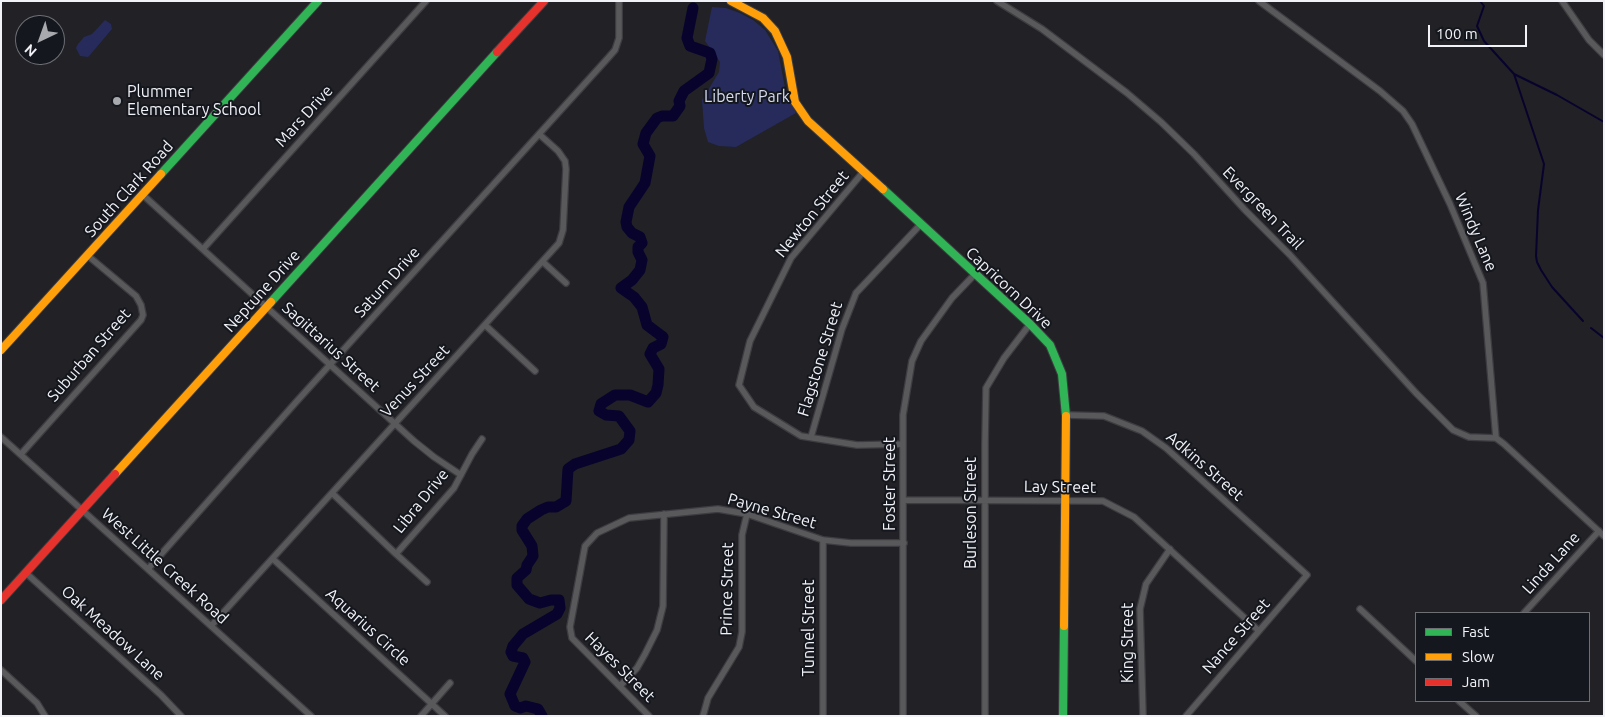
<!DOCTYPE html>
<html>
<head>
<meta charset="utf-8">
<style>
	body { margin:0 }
	#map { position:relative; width:1605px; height:717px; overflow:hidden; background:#212126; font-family:Ubuntu,sans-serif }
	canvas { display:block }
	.frame { position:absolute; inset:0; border:2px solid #f1f2f7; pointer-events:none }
	.legend { position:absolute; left:1415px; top:612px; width:175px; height:90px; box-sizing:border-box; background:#15171e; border:1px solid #6d6f75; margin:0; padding:6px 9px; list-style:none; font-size:15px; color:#f1f2f7 }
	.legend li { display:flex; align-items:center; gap:10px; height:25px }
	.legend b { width:25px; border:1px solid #6d6f75 }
	.north { position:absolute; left:15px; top:15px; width:50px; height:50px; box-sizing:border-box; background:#15171e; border:1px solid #6d6f75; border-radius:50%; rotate:222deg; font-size:14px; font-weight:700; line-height:20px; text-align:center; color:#f1f2f7 }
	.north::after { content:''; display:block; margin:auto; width:18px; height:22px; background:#a8a9ae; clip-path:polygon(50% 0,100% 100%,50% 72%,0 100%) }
	.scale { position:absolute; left:1428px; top:25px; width:99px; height:22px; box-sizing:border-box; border:2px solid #f1f2f7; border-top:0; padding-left:6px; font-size:15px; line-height:18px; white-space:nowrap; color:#f1f2f7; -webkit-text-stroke:4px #15171e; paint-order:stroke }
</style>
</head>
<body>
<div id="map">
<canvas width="1605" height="717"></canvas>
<div class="frame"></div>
<ul class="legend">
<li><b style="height:6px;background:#30b455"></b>Fast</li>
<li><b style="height:6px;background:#ff9f0a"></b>Slow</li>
<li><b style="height:6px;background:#e5322d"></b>Jam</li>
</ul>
<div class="north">N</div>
<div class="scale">100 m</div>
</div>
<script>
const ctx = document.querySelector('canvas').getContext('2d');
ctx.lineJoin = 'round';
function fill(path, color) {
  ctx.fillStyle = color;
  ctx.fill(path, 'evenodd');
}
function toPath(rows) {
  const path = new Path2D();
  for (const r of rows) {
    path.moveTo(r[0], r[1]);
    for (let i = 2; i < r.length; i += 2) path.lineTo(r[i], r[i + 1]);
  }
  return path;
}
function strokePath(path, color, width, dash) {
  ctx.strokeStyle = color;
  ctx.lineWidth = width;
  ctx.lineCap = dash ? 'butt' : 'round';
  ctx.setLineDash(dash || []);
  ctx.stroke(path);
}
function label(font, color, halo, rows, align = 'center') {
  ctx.font = font + ' Ubuntu,sans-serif';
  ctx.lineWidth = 4;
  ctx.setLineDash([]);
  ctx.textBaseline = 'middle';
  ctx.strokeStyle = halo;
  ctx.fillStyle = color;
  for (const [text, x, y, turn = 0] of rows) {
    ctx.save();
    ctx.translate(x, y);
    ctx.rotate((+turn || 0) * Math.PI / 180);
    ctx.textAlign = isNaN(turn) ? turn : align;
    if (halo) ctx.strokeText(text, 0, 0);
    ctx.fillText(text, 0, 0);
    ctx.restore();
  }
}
const green = toPath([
	[712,7,726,8,740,13,753,20,765,30,778,51,786,93,796,113,736,147,719,146,708,142,704,128,702,100,719,72,720,62,705,41],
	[105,20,111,24,112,29,90,55,88,57,80,56,76,48,78,44,84,37,92,34]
]);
const stream = toPath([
	[1480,1,1484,6,1477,26,1484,41,1514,74,1557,95,1604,122],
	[1514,74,1544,164,1538,210,1536,256,1537,262,1541,270,1552,287,1583,321],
	[1591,328,1604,338]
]);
const river = toPath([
	[542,716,538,709,526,706,520,708,515,706,510,694,525,662,523,658,513,656,511,652,513,646,523,634,557,614,560,608,559,600,551,600,540,603,529,599,517,585,517,578,526,570,527,565,533,556,532,546,522,530,522,526,527,519,541,510,548,507,556,507,566,501,568,469,575,464,621,449,629,440,630,431,619,416,606,415,599,411,601,404,615,395,630,395,648,402,656,393,658,385,659,369,650,354,653,348,661,344,663,337,647,325,642,307,634,297,621,288,632,280,640,270,642,260,638,252,638,247,642,243,640,237,632,233,627,227,626,222,629,207,645,183,650,156,643,144,646,133,657,118,662,116,673,116,680,106,679,101,684,91,709,73,712,59,710,53,690,46,687,38,693,8]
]);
const street = toPath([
	[997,1,1042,29,1127,93,1161,122,1194,154,1245,210,1290,255,1416,393,1453,430,1469,437,1496,438],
	[1259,1,1380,91,1403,111,1412,124,1450,204,1483,283,1496,438,1504,444,1604,536],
	[1562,1,1589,40,1604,55],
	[864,171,791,258,750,341,739,385,754,407,801,436,857,445,903,444],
	[143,195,414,441,434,457,461,475],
	[203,249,426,1],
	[543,262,566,283],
	[485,325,535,371],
	[1066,415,1104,416,1142,431,1166,448,1307,575,1186,716],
	[1,437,311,716],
	[811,437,842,329,856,293,921,224],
	[21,454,141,320,143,315,141,305,136,296,87,255],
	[332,493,396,554,427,582],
	[903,500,1103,501,1134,517,1259,631],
	[823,540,823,716],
	[396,554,454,488,472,454,482,439],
	[273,559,445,716],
	[148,569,297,401,608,58,615,50,619,38,619,1],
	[26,573,161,695,181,716],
	[1360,609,1416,661],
	[1524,613,1599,531],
	[211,626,559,243,563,230,566,169,565,161,558,151,539,134],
	[1,670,37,703,45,716],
	[620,686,637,668,645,654,657,630,663,606,664,514],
	[1459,701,1476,716],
	[421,716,450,683],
	[649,716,572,638,570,627,585,546,597,533,629,518,718,509,747,514,823,540,851,543,904,543],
	[703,716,708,698,739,647,742,632,742,535,747,514],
	[903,716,903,415,912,361,921,341,952,298,975,274],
	[985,716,985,443,986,388,1004,358,1030,324],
	[1143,716,1140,609,1146,584,1170,549]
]);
const fast = toPath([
	[161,174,318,1],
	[883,189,1030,324,1050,345,1062,374,1066,416],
	[271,302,497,52],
	[1063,716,1064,626]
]);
const slow = toPath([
	[731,1,763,18,775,31,787,57,795,102,808,121,883,189],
	[1,350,161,174],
	[115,474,271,302],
	[1064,626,1066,416]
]);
const jam = toPath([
	[497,52,544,1],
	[1,600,115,474]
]);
const markers = [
	[117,101,5,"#a8a9ae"]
];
const poiNames = [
	["Plummer",127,92],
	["Elementary School",127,110]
];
const parkNames = [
	["Liberty Park",747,97]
];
const streetNames = [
	["Mars Drive",304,116,-48],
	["South Clark Road",129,189,-48],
	["Evergreen Trail",1263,208,46],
	["Newton Street",812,214,-51],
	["Windy Lane",1476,232,67],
	["Saturn Drive",387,282,-48],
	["Capricorn Drive",1009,288,43],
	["Neptune Drive",262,291,-48],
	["Sagittarius Street",331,347,42],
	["Suburban Street",89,355,-49],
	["Flagstone Street",820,359,-73],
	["Venus Street",415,381,-47],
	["Adkins Street",1205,466,41],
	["Foster Street",890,484,-90],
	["Lay Street",1060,487,1],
	["Libra Drive",421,501,-51],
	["Payne Street",772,511,16],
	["Burleson Street",971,513,-90],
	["Linda Lane",1551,563,-48],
	["West Little Creek Road",165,566,42],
	["Prince Street",727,589,-89],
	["Aquarius Circle",368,627,42],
	["Tunnel Street",809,628,-90],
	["Oak Meadow Lane",113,633,42],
	["Nance Street",1236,636,-49],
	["King Street",1128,643,-90],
	["Hayes Street",620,667,45]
];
fill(green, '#262b5b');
strokePath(stream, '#08032d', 2);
strokePath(river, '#08032d', 11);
strokePath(street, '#3d3d41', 8);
strokePath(fast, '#3d3d41', 10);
strokePath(slow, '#3d3d41', 10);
strokePath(jam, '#3d3d41', 10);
strokePath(street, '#59595c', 5.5);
strokePath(fast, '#30b455', 8);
strokePath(slow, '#ff9f0a', 8);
strokePath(jam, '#e5322d', 8);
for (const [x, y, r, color] of markers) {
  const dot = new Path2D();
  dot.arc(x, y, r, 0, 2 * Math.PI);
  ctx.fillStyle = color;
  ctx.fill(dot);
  strokePath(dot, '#15171e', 2);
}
label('16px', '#f1f2f7', '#15171e', poiNames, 'left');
label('16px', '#d6dbef', '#15171e', parkNames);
label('16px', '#f1f2f7', '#15171e', streetNames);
</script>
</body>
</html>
